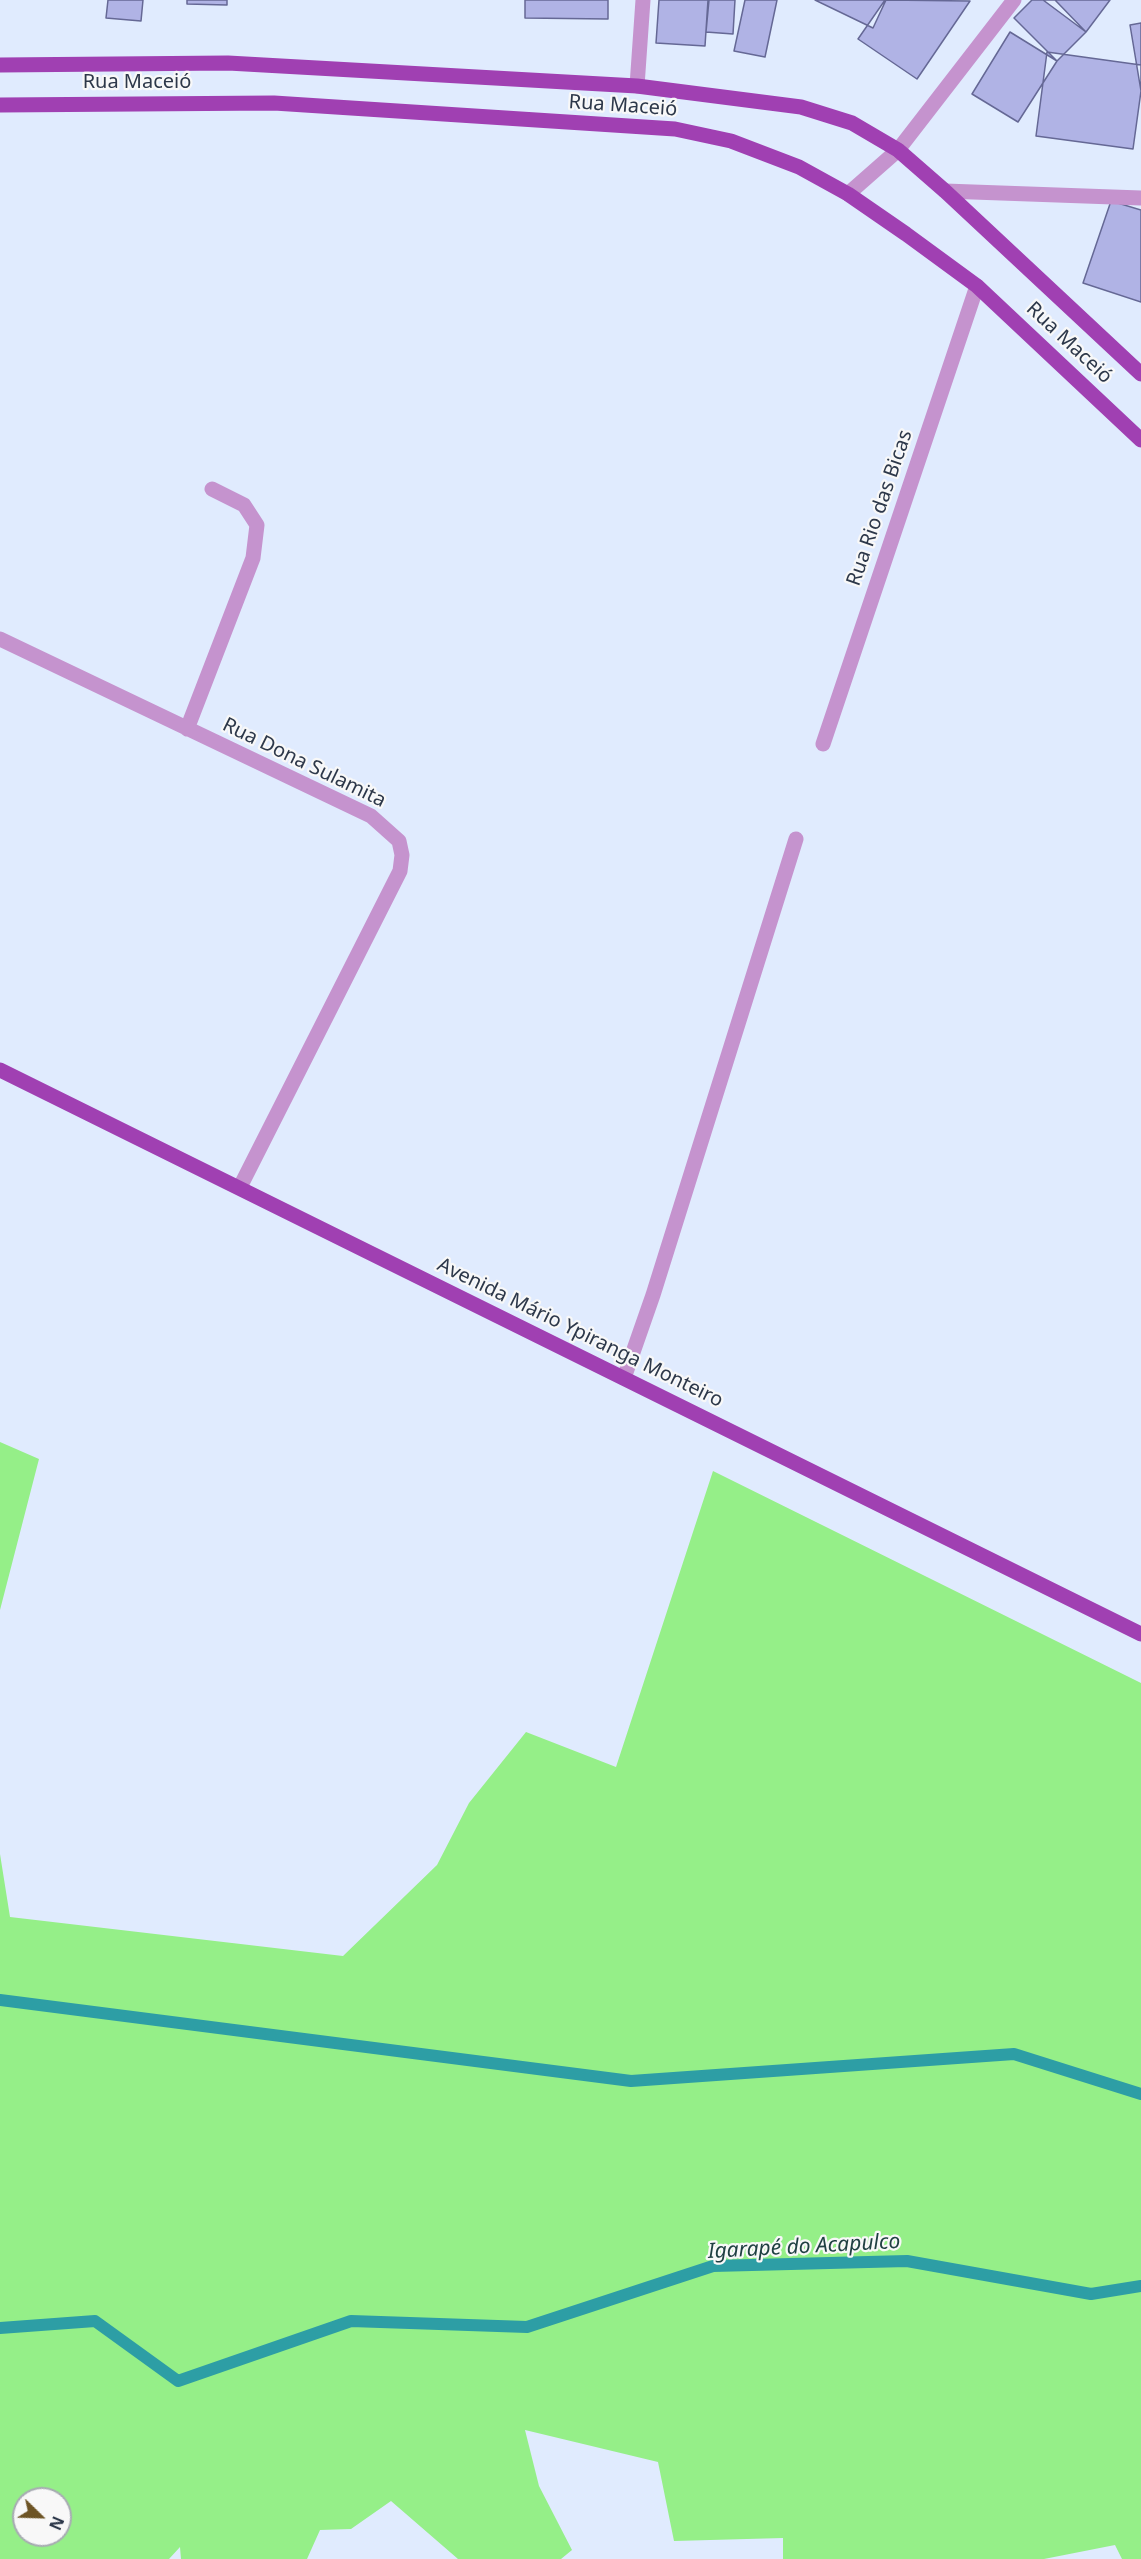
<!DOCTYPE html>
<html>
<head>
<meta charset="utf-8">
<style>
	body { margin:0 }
	#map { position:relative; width:1141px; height:2559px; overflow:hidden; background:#e0ebfe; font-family:"Noto Sans",sans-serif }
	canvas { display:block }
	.north { position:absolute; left:12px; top:2487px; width:60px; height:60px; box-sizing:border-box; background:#f8f8f8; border:2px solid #a7abb2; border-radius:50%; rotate:113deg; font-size:16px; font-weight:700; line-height:24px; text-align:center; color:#2d384a }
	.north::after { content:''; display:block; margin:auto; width:21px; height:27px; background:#6d5425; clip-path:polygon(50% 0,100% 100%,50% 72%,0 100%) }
</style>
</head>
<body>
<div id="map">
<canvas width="1141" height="2559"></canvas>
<div class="north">N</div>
</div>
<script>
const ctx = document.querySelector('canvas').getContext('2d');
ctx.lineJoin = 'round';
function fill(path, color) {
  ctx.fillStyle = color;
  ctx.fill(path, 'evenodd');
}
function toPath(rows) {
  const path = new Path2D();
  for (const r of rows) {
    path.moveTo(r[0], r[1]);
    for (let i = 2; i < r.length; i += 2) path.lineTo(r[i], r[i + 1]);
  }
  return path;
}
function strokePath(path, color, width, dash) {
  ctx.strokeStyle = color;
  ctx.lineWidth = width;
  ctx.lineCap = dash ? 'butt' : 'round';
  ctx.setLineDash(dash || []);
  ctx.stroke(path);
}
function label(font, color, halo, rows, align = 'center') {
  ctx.font = font + ' "Noto Sans",sans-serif';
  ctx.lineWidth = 4.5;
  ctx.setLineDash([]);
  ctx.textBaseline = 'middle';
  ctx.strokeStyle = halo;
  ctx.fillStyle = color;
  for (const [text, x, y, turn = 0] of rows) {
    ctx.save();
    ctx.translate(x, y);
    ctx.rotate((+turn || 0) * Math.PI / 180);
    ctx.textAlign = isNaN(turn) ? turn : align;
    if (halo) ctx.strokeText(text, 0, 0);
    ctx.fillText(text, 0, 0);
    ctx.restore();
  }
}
const green = toPath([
	[0,1442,39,1459,0,1610],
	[713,1471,1141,1683,1141,2559,1122,2559,1115,2545,1044,2559,783,2559,783,2538,674,2541,658,2462,525,2430,539,2486,572,2550,561,2559,458,2559,391,2501,351,2529,320,2530,307,2559,181,2559,180,2547,169,2559,0,2559,0,1854,10,1917,343,1956,437,1865,469,1803,526,1732,616,1767],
	[24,2499,60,2499,60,2535,24,2535]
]);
const stream = toPath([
	[0,2000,631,2081,1014,2054,1141,2094],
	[0,2328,95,2321,178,2381,351,2321,527,2327,713,2266,907,2261,1091,2294,1141,2286]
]);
const building = toPath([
	[108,0,143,0,141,21,106,18,108,0],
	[187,0,227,0,227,5,187,4,187,0],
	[525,0,608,0,608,19,525,18,525,0],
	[659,0,708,0,705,46,656,43,659,0],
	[709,0,735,0,733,34,706,32,709,0],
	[745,0,777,0,765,57,734,51,745,0],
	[815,0,886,0,873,28,815,0],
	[885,0,970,1,917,79,858,39,885,0],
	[1032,0,1055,0,1086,32,1057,61,1014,18,1032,0],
	[1043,0,1110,0,1086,32,1043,0],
	[1141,23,1141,91,1130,25,1141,23],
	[1010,32,1057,61,1018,122,972,94,1010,32],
	[1047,52,1141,65,1141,91,1133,149,1036,136,1047,52],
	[1111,201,1141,210,1141,302,1083,283,1111,201]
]);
const minor = toPath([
	[637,86,643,0],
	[945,191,1141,198],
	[848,194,898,150,1014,0],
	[0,639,371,816,399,841,402,855,400,871,240,1187],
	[187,729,253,558,257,525,244,505,212,489],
	[823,744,977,286],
	[624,1378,653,1295,796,839]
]);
const major = toPath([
	[0,65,228,63,637,86,801,107,852,123,898,150,945,191,1141,374],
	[0,105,274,103,675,129,731,141,799,167,848,194,906,234,977,286,1141,440],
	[0,1070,1141,1634]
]);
const streetNames = [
	["Rua Maceió",137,82],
	["Rua Maceió",623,106,4],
	["Rua Maceió",1069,343,43],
	["Rua Rio das Bicas",880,508,-71],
	["Rua Dona Sulamita",304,763,26],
	["Avenida Mário Ypiranga Monteiro",580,1333,26]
];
const waterNames = [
	["Igarapé do Acapulco",804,2247,-3]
];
fill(green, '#95ef88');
strokePath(stream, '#2d9ea5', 12);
fill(building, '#b0b3e5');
strokePath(building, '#656895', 1.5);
strokePath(minor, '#c593ce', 15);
strokePath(major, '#a040b2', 15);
label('20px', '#2d384a', '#f8f8f8', streetNames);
label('italic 21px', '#1f4042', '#f8f8f8', waterNames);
</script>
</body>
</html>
